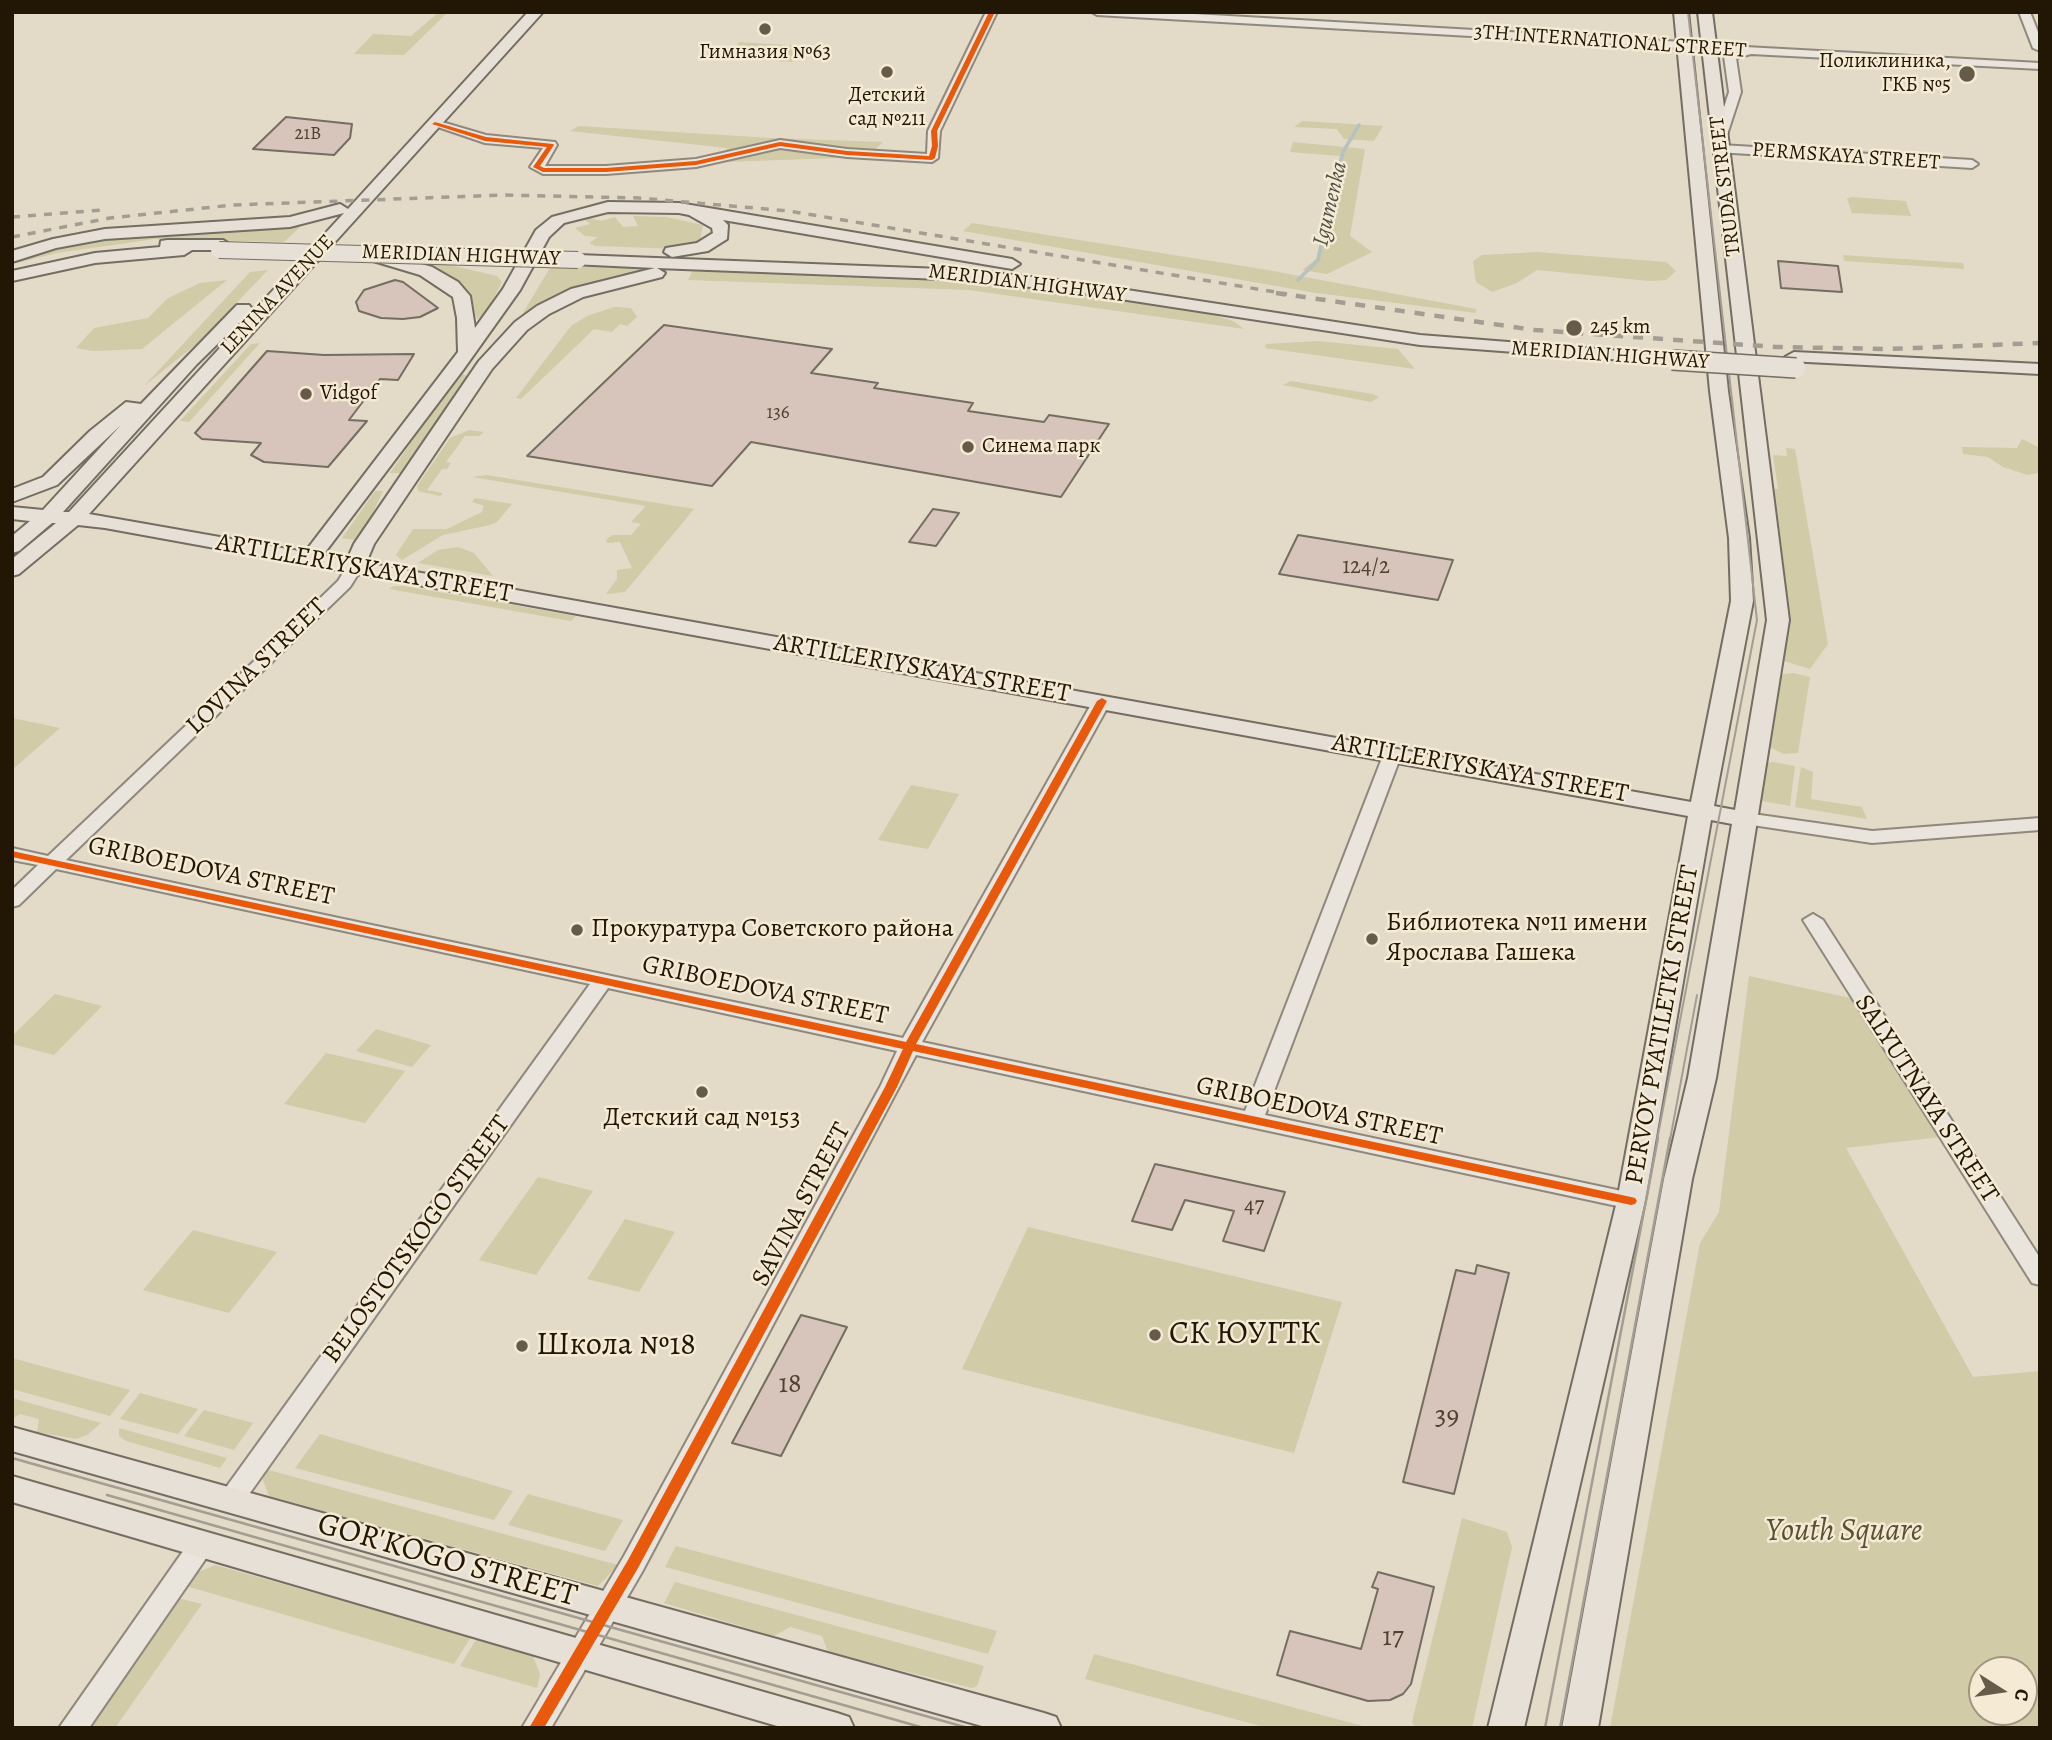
<!DOCTYPE html>
<html>
<head>
<meta charset="utf-8">
<style>
	body { margin:0 }
	#map { position:relative; width:2052px; height:1740px; overflow:hidden; background:#e4dac8; font-family:Alegreya,serif }
	canvas { display:block }
	.frame { position:absolute; inset:0; border:14px solid #221605; pointer-events:none }
	.north { position:absolute; left:1968px; top:1656px; width:70px; height:70px; box-sizing:border-box; background:#f5ead4; border:2px solid #a19581; border-radius:50%; rotate:102deg; font-size:19px; font-weight:700; line-height:28px; text-align:center; color:#221605 }
	.north::after { content:''; display:block; margin:auto; width:24px; height:32px; background:#665b49; clip-path:polygon(50% 0,100% 100%,50% 72%,0 100%) }
</style>
</head>
<body>
<div id="map">
<canvas width="2052" height="1740"></canvas>
<div class="frame"></div>
<div class="north">С</div>
</div>
<script>
const ctx = document.querySelector('canvas').getContext('2d');
ctx.lineJoin = 'round';
function fill(path, color) {
  ctx.fillStyle = color;
  ctx.fill(path, 'evenodd');
}
function toPath(rows) {
  const path = new Path2D();
  for (const r of rows) {
    path.moveTo(r[0], r[1]);
    for (let i = 2; i < r.length; i += 2) path.lineTo(r[i], r[i + 1]);
  }
  return path;
}
function strokePath(path, color, width, dash) {
  ctx.strokeStyle = color;
  ctx.lineWidth = width;
  ctx.lineCap = dash ? 'butt' : 'round';
  ctx.setLineDash(dash || []);
  ctx.stroke(path);
}
function label(font, color, halo, rows, align = 'center') {
  ctx.font = font + ' Alegreya,serif';
  ctx.lineWidth = 5;
  ctx.setLineDash([]);
  ctx.textBaseline = 'middle';
  ctx.strokeStyle = halo;
  ctx.fillStyle = color;
  for (const [text, x, y, turn = 0] of rows) {
    ctx.save();
    ctx.translate(x, y);
    ctx.rotate((+turn || 0) * Math.PI / 180);
    ctx.textAlign = isNaN(turn) ? turn : align;
    if (halo) ctx.strokeText(text, 0, 0);
    ctx.fillText(text, 0, 0);
    ctx.restore();
  }
}
const green = toPath([
	[439,12,448,12,404,55,354,54,373,34,411,36],
	[739,42,802,46,792,62,728,58],
	[1302,121,1383,126,1374,141,1344,139,1337,129,1294,127],
	[579,126,770,138,883,142,868,157,724,162,727,148,570,131],
	[1293,142,1365,149,1350,236,1372,252,1327,274,1302,270,1316,259,1340,156,1290,152],
	[1851,197,1906,201,1911,216,1852,213,1847,199],
	[633,216,667,217,703,225,700,242,683,249,595,246,589,243,598,237,585,236,575,228,590,224,585,220,589,218,601,221,615,217,623,227,638,226],
	[972,223,1262,269,1476,309,1476,313,1316,293,963,231],
	[302,225,284,242,155,239,57,253,12,264,40,253,100,239],
	[1537,252,1666,262,1676,271,1666,280,1650,281,1537,270,1517,283,1492,292,1476,282,1473,261,1482,255],
	[1843,255,1963,263,1964,269,1844,261],
	[424,259,497,276,502,282,486,314,477,319,463,290,417,262],
	[608,265,683,266,637,273,594,283,517,323,551,266],
	[709,269,880,274,1017,283,1198,310,1233,321,1244,329,969,290,688,280,693,270],
	[268,270,200,341,144,386,250,272],
	[227,280,142,349,93,351,76,348,94,328,148,318,168,298,200,283],
	[614,307,631,308,637,317,627,326,620,324,612,332,594,329,521,399,516,398,571,326,587,316],
	[1318,341,1398,349,1415,369,1265,348,1266,344],
	[260,343,189,422,180,421,251,344],
	[463,374,468,377,402,473,390,473,456,377],
	[1291,381,1373,394,1379,397,1371,402,1283,385],
	[469,430,484,432,479,436,465,436,446,462,451,463,447,469,442,469,427,490,443,493,440,496,418,491,417,486,450,438],
	[2022,439,2040,448,2038,473,2028,475,2003,467,1988,457,1963,454,1962,447,2017,448],
	[1786,448,1795,449,1828,644,1810,669,1781,660,1788,609,1773,489,1778,489,1773,455,1787,456],
	[487,475,694,509,625,592,606,594,617,579,617,570,632,568,620,542,607,543,606,540,612,535,631,535,641,524,631,522,646,506,472,477],
	[375,491,383,491,371,517,355,540,342,538],
	[475,498,512,504,497,522,490,525,443,535,402,560,396,555,413,529,447,529,482,512,484,506,472,502],
	[458,547,474,553,493,576,418,563,438,550],
	[394,586,404,586,576,616,571,621,389,589],
	[1793,673,1810,677,1798,753,1784,754,1765,745,1780,675],
	[12,718,60,728,12,770],
	[1773,762,1795,766,1790,806,1762,801,1759,797,1764,763],
	[1801,767,1813,772,1811,799,1862,807,1867,819,1795,807],
	[911,785,959,794,928,849,878,840],
	[1749,976,1855,999,1940,1137,1846,1148,1973,1377,2040,1371,2040,1728,1610,1728,1700,1243,1719,1212],
	[1982,1670,2024,1670,2024,1712,1982,1712],
	[55,994,102,1006,54,1055,12,1044,12,1036],
	[376,1029,431,1045,412,1067,356,1051],
	[326,1053,405,1071,365,1123,284,1104],
	[538,1177,593,1191,536,1275,479,1260],
	[625,1219,675,1232,639,1292,587,1279],
	[1028,1227,1342,1302,1294,1453,962,1369],
	[193,1230,277,1252,229,1313,143,1290],
	[12,1359,12,1358,130,1390,110,1416,12,1389],
	[140,1393,198,1409,178,1434,120,1419],
	[12,1398,101,1423,87,1435,76,1439,37,1432,39,1419,20,1414,12,1419],
	[204,1410,253,1423,234,1450,184,1436],
	[119,1428,227,1458,220,1468,126,1441,119,1436],
	[320,1434,513,1491,494,1520,295,1468],
	[265,1469,618,1565,598,1586,269,1496,263,1480],
	[528,1494,623,1520,605,1551,508,1525],
	[1462,1518,1507,1532,1512,1547,1472,1728,1416,1728,1412,1722],
	[676,1546,997,1631,988,1654,665,1567],
	[215,1565,471,1637,454,1664,186,1586,196,1573],
	[675,1582,984,1666,977,1686,972,1688,828,1652,822,1636,790,1627,774,1636,664,1603],
	[178,1598,202,1604,115,1728,92,1728,93,1720],
	[477,1638,533,1656,540,1674,537,1688,460,1666],
	[1094,1654,1370,1728,1268,1728,1085,1679]
]);
const stream = toPath([
	[1298,280,1318,260,1343,152,1359,125]
]);
const building = toPath([
	[286,117,352,124,350,138,334,155,253,149,286,117],
	[1778,261,1838,266,1842,292,1781,288,1778,261],
	[395,280,403,282,438,308,420,317,403,319,381,318,359,311,356,302,364,290,395,280],
	[664,325,832,349,811,373,878,383,874,388,973,403,968,411,1044,422,1049,415,1109,424,1061,497,751,442,712,486,527,456,664,325],
	[267,351,324,355,414,354,398,380,380,379,349,420,367,421,328,467,264,462,251,455,261,443,202,439,195,433,267,351],
	[933,509,959,513,936,546,909,542,933,509],
	[1298,535,1453,560,1438,600,1279,574,1298,535],
	[1155,1164,1285,1192,1264,1251,1223,1241,1234,1211,1185,1200,1172,1230,1132,1221,1155,1164],
	[1477,1265,1509,1273,1454,1494,1403,1482,1456,1270,1475,1274,1477,1265],
	[801,1315,847,1327,781,1456,732,1443,801,1315],
	[1378,1572,1434,1587,1411,1684,1403,1694,1390,1700,1368,1701,1277,1675,1290,1631,1361,1649,1378,1589,1372,1587,1378,1572]
]);
const minor = toPath([
	[986,12,997,12,940,131,938,158,932,162,847,157,780,148,696,167,606,174,543,174,530,167,543,148,485,143,429,124,435,120,486,135,555,142,557,145,545,166,606,166,696,159,780,140,847,149,927,154,928,131,986,12],
	[1092,12,1159,12,1684,42,1690,45,1684,48,1097,15,1092,12],
	[2019,12,2030,12,2040,37,2040,51,2033,48,2019,12],
	[1709,45,2040,63,2040,69,1751,54,1736,58,1741,92,1726,138,1720,142,1714,138,1729,92,1724,56,1731,53,1705,50,1705,46,1709,45],
	[1721,145,1972,160,1978,164,1972,168,1717,152,1717,146,1721,145],
	[354,563,362,568,350,587,66,860,903,1038,1093,701,1102,696,1111,701,922,1042,1245,1111,1384,753,1393,748,1402,753,1265,1115,1631,1193,1639,1195,1642,1201,1639,1207,1631,1209,916,1055,642,1572,551,1728,522,1728,624,1556,880,1087,897,1051,608,988,240,1507,231,1510,222,1507,218,1500,222,1493,590,984,56,869,19,905,12,907,12,890,38,865,12,860,12,848,48,856,306,612,338,581,348,565,354,563],
	[1746,813,1872,831,2040,818,2040,830,1872,843,1739,823,1737,819,1746,813],
	[1813,914,1823,920,2040,1258,2040,1285,2032,1283,1803,920,1813,914],
	[202,1534,211,1537,215,1544,211,1551,89,1728,59,1728,193,1537,202,1534]
]);
const major = toPath([
	[528,12,543,12,89,514,305,552,458,352,457,318,453,297,420,275,370,260,368,256,370,252,376,251,432,267,458,282,470,296,475,328,503,289,536,230,552,217,608,202,679,203,1012,259,1020,264,1012,269,723,220,728,225,727,239,708,251,672,257,664,252,666,248,697,243,713,233,712,228,689,215,679,213,608,212,564,223,549,237,520,290,463,370,323,555,347,560,354,544,479,361,515,322,537,306,571,289,655,268,572,264,570,260,572,256,578,255,968,270,1075,282,1420,335,1672,355,1681,360,1678,364,1420,345,1075,292,968,280,657,268,665,273,662,277,583,297,549,314,527,330,492,369,374,544,366,563,1691,802,1731,601,1729,538,1710,391,1674,12,1688,12,1728,391,1749,538,1753,601,1714,806,1735,810,1767,620,1698,12,1712,12,1789,620,1716,1078,1692,1179,1598,1728,1562,1728,1664,1179,1688,1078,1732,824,1711,820,1645,1201,1524,1728,1488,1728,1617,1201,1688,816,105,528,78,525,19,574,12,576,12,559,56,523,52,523,19,551,12,553,12,536,30,521,12,519,12,507,43,510,121,425,57,485,12,502,12,489,43,477,90,431,126,402,141,404,237,305,249,305,252,309,249,313,197,364,63,512,69,512,344,213,290,227,105,239,56,248,12,262,12,251,53,239,105,229,290,217,340,204,348,209,528,12],
	[167,240,223,240,231,245,223,250,192,250,184,255,95,263,12,281,12,271,95,253,160,247,161,241,167,240],
	[1794,352,2040,364,2040,374,1788,361,1785,357,1794,352],
	[12,1427,1044,1713,1056,1717,1061,1728,989,1728,12,1451,12,1427],
	[12,1476,837,1713,849,1717,854,1728,784,1728,12,1502,12,1476]
]);
const tramFar1 = toPath([
	[1657,1140,1757,620,1688,12],
	[1670,1140,1697,995]
]);
const tram = toPath([
	[12,1458,968,1728],
	[107,1495,924,1728],
	[1545,1728,1658,1138],
	[1560,1728,1670,1138]
]);
const railFar1 = toPath([
	[12,217,103,210],
	[12,237,110,218,233,205,504,195,639,198,789,211,1287,294]
]);
const rail = toPath([
	[1276,293,1535,330,1776,347,1889,349,2040,343]
]);
const majorBridgeFar1 = toPath([
	[219,250,578,260]
]);
const majorBridge = toPath([
	[1672,360,1796,368]
]);
const cycleway = toPath([
	[989,12,995,12,937,131,938,146,935,158,932,160,847,155,780,146,696,165,606,172,543,172,533,167,547,147,485,141,432,124,435,122,486,137,553,144,554,145,540,166,544,168,606,168,696,161,780,142,847,151,929,156,932,146,931,131,989,12],
	[1102,698,1107,701,916,1044,1631,1197,1635,1198,1637,1201,1635,1204,1631,1205,913,1051,897,1087,638,1568,544,1728,529,1728,628,1560,885,1087,903,1049,12,857,12,851,906,1042,1097,701,1102,698]
]);
const markers = [
	[765,29,7,"#665b49"],
	[887,72,7,"#665b49"],
	[1967,74,9,"#665b49"],
	[1574,328,9,"#665b49"],
	[306,394,7,"#665b49"],
	[968,447,7,"#665b49"],
	[577,930,7,"#665b49"],
	[1372,939,7,"#665b49"],
	[702,1092,7,"#665b49"],
	[1155,1335,7,"#665b49"],
	[522,1346,7,"#665b49"]
];
const farNumbernames = [
	["21В",308,134],
	["136",778,413]
];
const farStreetnames = [
	["3TH INTERNATIONAL STREET",1610,42,4],
	["PERMSKAYA STREET",1846,157,4],
	["TRUDA STREET",1726,186,-97],
	["MERIDIAN HIGHWAY",461,256,2],
	["MERIDIAN HIGHWAY",1027,284,7],
	["LENINA AVENUE",278,295,-47],
	["MERIDIAN HIGHWAY",1610,356,4]
];
const farPoinames = [
	["Гимназия №63",765,53,"center"],
	["Поликлиника,",1951,62,"right"],
	["ГКБ №5",1951,86,"right"],
	["Детский",887,96,"center"],
	["сад №211",887,120,"center"],
	["245 km",1590,328],
	["Vidgof",320,394],
	["Синема парк",982,447]
];
const farWaternames = [
	["Igumenka",1331,204,-77]
];
const numberNames = [
	["124/2",1366,567],
	["47",1254,1206]
];
const streetNames = [
	["ARTILLERIYSKAYA STREET",364,569,10],
	["LOVINA STREET",257,667,-44],
	["ARTILLERIYSKAYA STREET",922,669,10],
	["ARTILLERIYSKAYA STREET",1480,769,10],
	["GRIBOEDOVA STREET",211,872,12],
	["GRIBOEDOVA STREET",765,991,12],
	["PERVOY PYATILETKI STREET",1663,1025,-80],
	["SALYUTNAYA STREET",1926,1099,57],
	["GRIBOEDOVA STREET",1319,1112,12],
	["SAVINA STREET",802,1205,-62],
	["BELOSTOTSKOGO STREET",417,1240,-54]
];
const poiNames = [
	["Библиотека №11 имени",1386,924],
	["Ярослава Гашека",1386,954],
	["Прокуратура Советского района",591,930],
	["Детский сад №153",702,1119,"center"]
];
const nearNumbernames = [
	["18",790,1385],
	["39",1447,1417],
	["17",1393,1638]
];
const nearPoinames = [
	["СК ЮУГТК",1169,1335],
	["Школа №18",536,1346]
];
const nearParknames = [
	["Youth Square",1844,1532]
];
const nearStreetnames = [
	["GOR'KOGO STREET",447,1561,16]
];
fill(green, '#d1cba7');
strokePath(stream, '#b4c3c0', 3.5);
fill(building, '#d7c4ba');
strokePath(building, '#746d62', 2);
strokePath(minor, '#8f887c', 4);
strokePath(major, '#746d62', 4);
fill(minor, '#e9e4dc');
fill(major, '#e6e0d6');
strokePath(tramFar1, '#a39d94', 2);
strokePath(tram, '#a39d94', 2.5);
strokePath(railFar1, '#a39d94', 3.5, [8, 8]);
strokePath(rail, '#a39d94', 4.5, [10, 10]);
strokePath(majorBridgeFar1, '#746d62', 18, []);
strokePath(majorBridge, '#746d62', 22, []);
strokePath(majorBridgeFar1, '#e6e0d6', 16);
strokePath(majorBridge, '#e6e0d6', 19);
fill(cycleway, '#e8590c');
for (const [x, y, r, color] of markers) {
  const dot = new Path2D();
  dot.arc(x, y, r, 0, 2 * Math.PI);
  ctx.fillStyle = color;
  ctx.fill(dot);
  strokePath(dot, '#f5ead4', 2.5);
}
label('19px', '#4f4232', null, farNumbernames);
label('21px', '#221605', '#f5ead4', farStreetnames);
label('21px', '#221605', '#f5ead4', farPoinames, 'left');
label('italic 23px', '#4e4f45', '#f5ead4', farWaternames);
label('23px', '#4f4232', null, numberNames);
label('26px', '#221605', '#f5ead4', streetNames);
label('26px', '#221605', '#f5ead4', poiNames, 'left');
label('28px', '#4f4232', null, nearNumbernames);
label('32px', '#221605', '#f5ead4', nearPoinames, 'left');
label('italic 32px', '#5a5134', '#f5ead4', nearParknames);
label('32px', '#221605', '#f5ead4', nearStreetnames);
</script>
</body>
</html>
